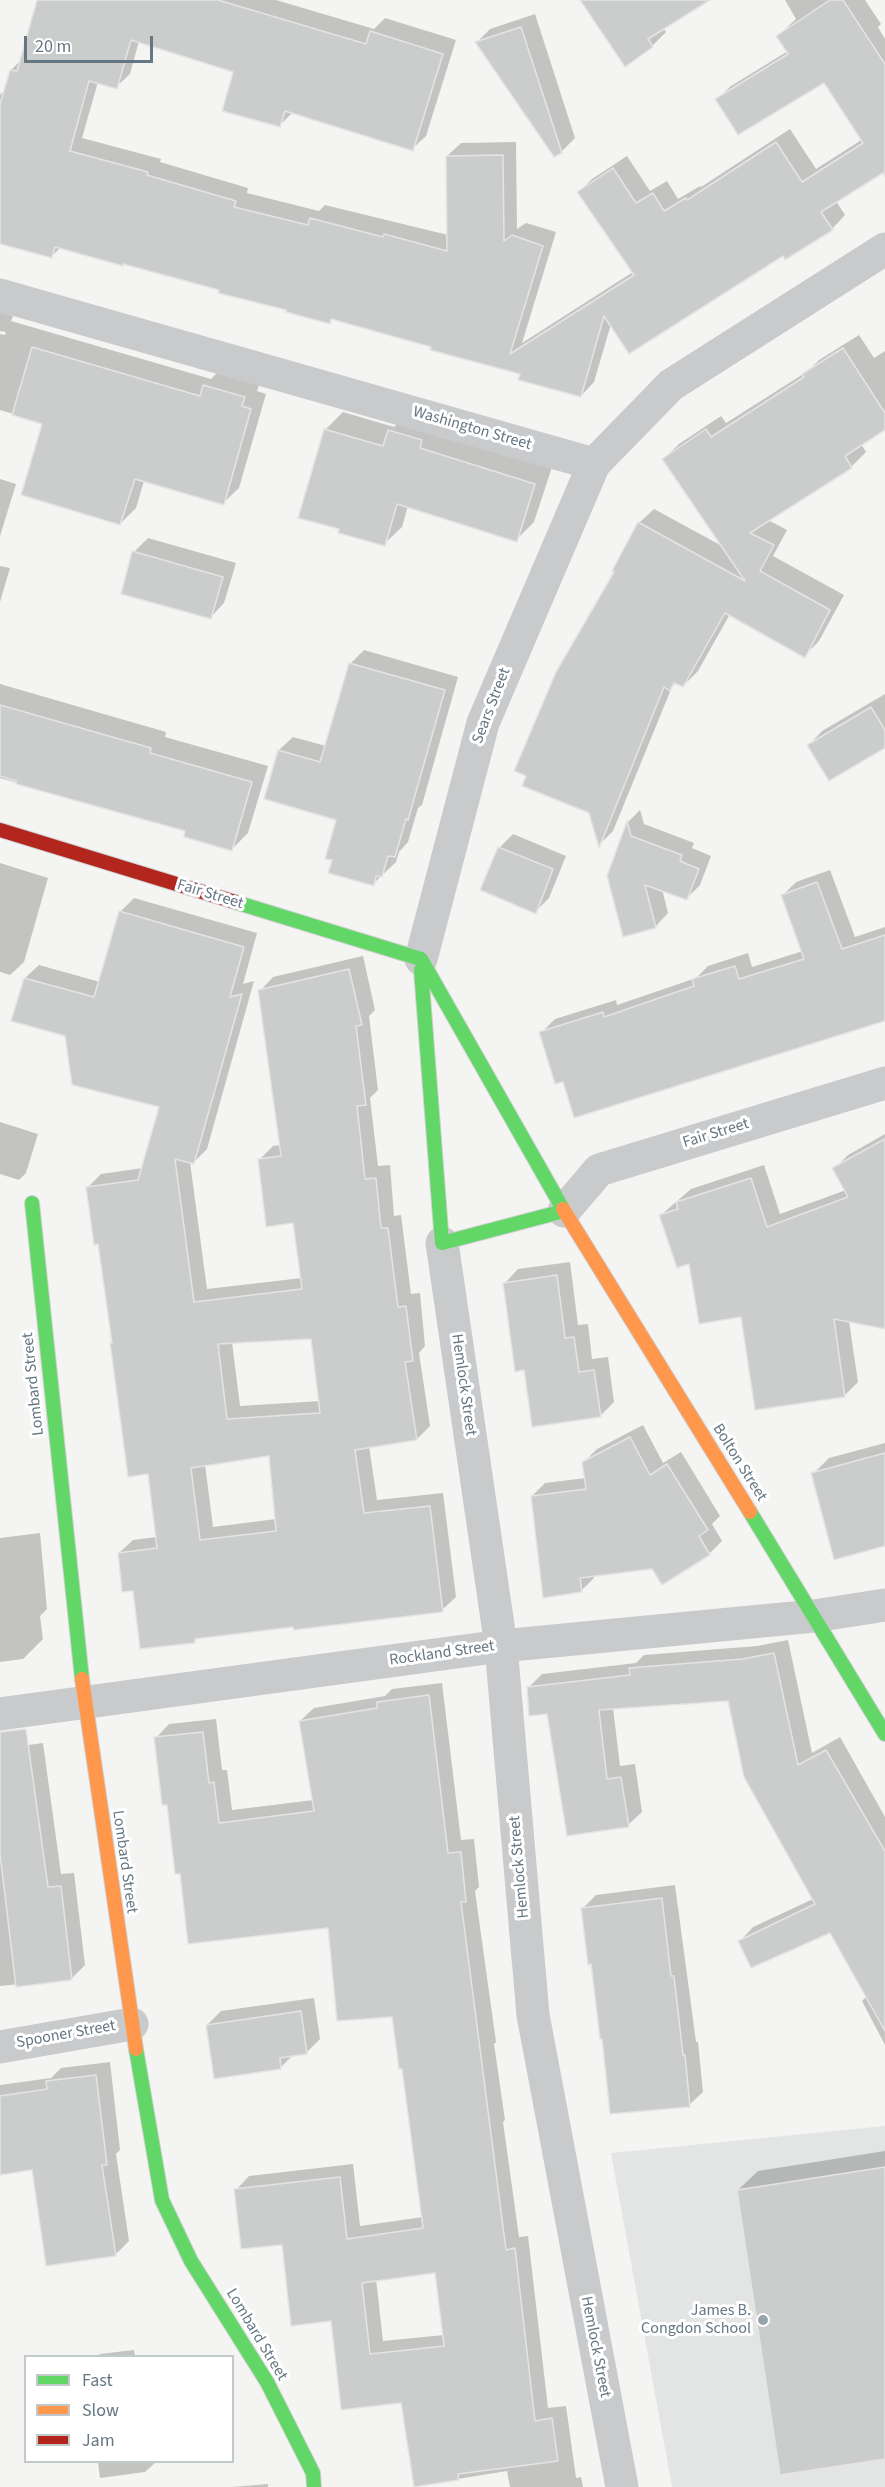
<!DOCTYPE html>
<html>
<head>
<meta charset="utf-8">
<style>
	body { margin:0 }
	#map { position:relative; width:885px; height:2487px; overflow:hidden; background:#f4f4f3; font-family:"Source Sans 3",sans-serif }
	canvas { display:block }
	.legend { position:absolute; left:24px; top:2355px; width:210px; height:108px; box-sizing:border-box; background:#fff; border:2px solid #c1c9cd; margin:0; padding:8px 10px; list-style:none; font-size:18px; color:#657782 }
	.legend li { display:flex; align-items:center; gap:12px; height:30px }
	.legend b { width:30px; border:2px solid #c1c9cd }
	.scale { position:absolute; left:24px; top:36px; width:129px; height:27px; box-sizing:border-box; border:3px solid #657782; border-top:0; padding-left:8px; font-size:18px; line-height:21px; white-space:nowrap; color:#657782; -webkit-text-stroke:4px #fff; paint-order:stroke }
</style>
</head>
<body>
<div id="map">
<canvas width="885" height="2487"></canvas>
<ul class="legend">
<li><b style="height:8px;background:#63d668"></b>Fast</li>
<li><b style="height:8px;background:#ff974d"></b>Slow</li>
<li><b style="height:8px;background:#b3261e"></b>Jam</li>
</ul>
<div class="scale">20 m</div>
</div>
<script>
const ctx = document.querySelector('canvas').getContext('2d');
ctx.lineJoin = 'round';
function fill(path, color) {
  ctx.fillStyle = color;
  ctx.fill(path, 'evenodd');
}
function toPath(rows) {
  const path = new Path2D();
  for (const r of rows) {
    path.moveTo(r[0], r[1]);
    for (let i = 2; i < r.length; i += 2) path.lineTo(r[i], r[i + 1]);
  }
  return path;
}
function strokePath(path, color, width, dash) {
  ctx.strokeStyle = color;
  ctx.lineWidth = width;
  ctx.lineCap = dash ? 'butt' : 'round';
  ctx.setLineDash(dash || []);
  ctx.stroke(path);
}
function label(font, color, halo, rows, align = 'center') {
  ctx.font = font + ' "Source Sans 3",sans-serif';
  ctx.lineWidth = 6;
  ctx.setLineDash([]);
  ctx.textBaseline = 'middle';
  ctx.strokeStyle = halo;
  ctx.fillStyle = color;
  for (const [text, x, y, turn = 0] of rows) {
    ctx.save();
    ctx.translate(x, y);
    ctx.rotate((+turn || 0) * Math.PI / 180);
    ctx.textAlign = isNaN(turn) ? turn : align;
    if (halo) ctx.strokeText(text, 0, 0);
    ctx.fillText(text, 0, 0);
    ctx.restore();
  }
}
const built = toPath([
	[885,2126,885,2487,672,2487,611,2153]
]);
const shadow = toPath([
	[37,0,276,0,374,29,385,18,456,40,426,136,412,149,293,112,280,125,235,71,139,41,130,74,116,87,98,82,82,138,161,159,160,162,248,188,247,193,319,211,325,205,448,235,447,156,461,143,516,142,517,229,526,223,556,232,522,343,633,272,579,192,592,179,627,156,650,191,667,181,678,199,700,186,701,187,790,129,816,169,863,139,824,81,717,99,731,86,788,51,778,36,796,19,785,0,865,0,881,24,878,27,885,39,885,174,883,171,836,201,845,215,832,229,783,254,611,324,594,382,581,396,522,373,334,318,329,322,221,289,61,247,52,256,0,242,0,95,6,89,11,70,21,60],
	[581,0,706,0,663,28,666,32,652,46,625,65],
	[535,14,575,138,561,152,477,42,490,29],
	[0,312,13,316,11,321,211,379,220,370,260,382,257,391,266,394,239,488,223,503,144,481,136,508,120,524,43,423,0,410,0,334,5,335,6,332,0,331],
	[859,335,874,358,885,351,885,429,861,444,866,452,851,467,768,520,787,530,773,556,844,595,819,641,804,656,730,614,698,671,683,686,677,682,672,687,613,831,599,845,616,571,639,523,654,509,724,547,664,459,679,444,721,416,726,423,808,371,819,360],
	[343,412,394,427,407,414,552,467,534,522,516,540,408,506,402,527,384,544,341,528,325,430],
	[0,479,16,484,0,536],
	[148,538,236,563,224,603,211,617,134,552],
	[0,566,10,568,0,602],
	[364,650,458,677,422,805,418,808,408,842,399,852,396,862,373,884,333,859,338,819,279,750,293,737,326,746,350,664],
	[0,684,166,732,165,737,268,766,248,833,232,849,187,830,0,778],
	[885,694,885,746,809,745,822,731],
	[640,810,644,824,694,843,692,848,711,856,700,885,687,898,662,889,668,913,656,926,624,935,608,877,628,822],
	[513,834,566,856,549,898,535,912,499,848],
	[0,863,48,878,24,962,10,975,0,972],
	[830,870,855,937,885,927,885,1019,564,1080,541,1033,555,1019,616,1000,617,1005,696,978,708,966,748,953,752,967,803,951,783,895,796,882],
	[134,898,257,933,243,984,254,981,207,1149,193,1163,190,1162,207,1289,302,1278,294,1221,260,1159,273,1146,281,1145,260,991,273,977,363,956,375,1010,369,1016,378,1090,370,1098,378,1166,390,1165,394,1216,401,1215,411,1294,420,1293,425,1346,419,1353,430,1426,417,1439,369,1446,377,1500,443,1493,456,1597,442,1610,199,1637,195,1641,134,1589,119,1553,133,1540,157,1537,150,1473,114,1342,99,1243,88,1187,101,1174,143,1168,161,1106,67,1035,25,978,39,965,100,982,120,912],
	[313,1337,320,1401,240,1406,232,1342],
	[271,1454,276,1519,213,1527,205,1464],
	[0,1122,38,1134,26,1173,19,1180,0,1174],
	[885,1134,885,1327,849,1321,858,1382,844,1396,743,1315,690,1262,661,1215,691,1189,764,1165,780,1214,846,1190,834,1169,848,1155],
	[570,1262,578,1325,588,1324,592,1359,608,1357,614,1402,600,1416,525,1369,505,1283,518,1269],
	[643,1425,663,1463,681,1452,720,1516,712,1524,722,1541,709,1554,653,1568,594,1575,594,1578,581,1591,532,1496,545,1483,586,1478,584,1462,597,1449],
	[885,1443,885,1544,813,1474,829,1458],
	[40,1533,47,1609,40,1616,43,1639,23,1659,0,1662,0,1538],
	[788,1640,812,1753,840,1737,885,1817,885,2045,862,2001,867,1996,830,1931,740,1941,753,1927,813,1899,729,1699,613,1708,620,1766,635,1764,642,1812,628,1825,549,1713,528,1688,542,1674,636,1663,644,1655,757,1646],
	[442,1683,461,1840,474,1839,479,1887,475,1891,496,2042,494,2044,505,2120,503,2122,519,2237,528,2236,548,2408,566,2406,576,2478,581,2477,583,2487,510,2487,507,2471,415,2486,402,2402,332,2319,284,2243,236,2190,249,2176,353,2164,360,2226,423,2217,403,2067,393,2015,329,1926,181,1872,156,1738,169,1724,216,1719,222,1770,227,1770,232,1810,314,1800,300,1721,314,1708,385,1696,392,1689],
	[436,2271,444,2335,383,2341,376,2279],
	[43,1743,61,1874,74,1873,85,1965,71,1979,0,1986,0,1749],
	[675,1885,696,2042,698,2042,703,2092,689,2105,603,2037,583,1908,596,1895],
	[314,1998,320,2039,306,2053,293,2055,280,2068,207,2025,221,2011],
	[110,2062,120,2150,116,2154,129,2241,115,2255,34,2169,0,2174,0,2085,51,2078,61,2068],
	[885,2151,885,2457,738,2190,758,2171],
	[134,2350,135,2356,98,2356,100,2354],
	[98,2462,156,2462,145,2472,100,2478],
	[268,2484,268,2487,232,2487]
]);
const building = toPath([
	[37,0,218,0,366,44,370,31,443,54,413,151,285,111,280,127,222,111,233,72,131,40,117,89,89,81,70,151,148,172,147,175,236,201,234,207,308,225,310,218,383,237,384,234,447,251,446,156,503,155,504,241,512,235,543,246,510,354,634,275,577,192,613,168,636,203,653,193,664,211,686,198,687,200,776,142,802,182,863,143,824,83,738,135,715,99,788,54,776,36,830,0,843,0,885,64,885,177,883,173,821,212,833,230,785,260,783,256,629,354,604,316,581,397,518,380,520,374,430,350,431,347,331,319,330,324,286,312,286,310,218,293,219,290,123,264,123,266,55,247,52,258,0,244,0,104,10,70,17,71,37,0],
	[580,0,710,0,648,39,653,47,625,67,580,0],
	[521,27,562,153,554,157,475,42,521,27],
	[32,347,200,396,203,385,245,397,242,406,251,409,224,505,135,479,120,525,21,495,42,424,12,415,32,347],
	[843,348,885,413,885,430,845,456,852,468,750,533,774,545,760,571,830,610,805,658,725,613,683,687,674,683,670,691,664,687,599,848,589,813,522,786,526,776,514,771,556,672,614,572,612,571,638,522,745,581,662,459,706,429,711,437,804,377,802,374,843,348],
	[324,429,383,446,388,430,422,440,420,448,535,484,517,542,397,504,385,546,338,533,339,529,298,518,324,429],
	[132,551,223,577,211,619,121,594,132,551],
	[349,663,445,690,408,820,406,819,395,857,388,856,382,877,376,876,374,886,328,873,332,860,325,859,336,820,264,799,278,750,320,762,349,663],
	[0,705,151,748,150,753,252,782,232,851,184,837,185,831,16,784,16,781,0,776,0,705],
	[871,707,885,730,885,748,829,781,807,745,871,707],
	[627,821,631,836,682,855,680,861,699,869,687,900,645,885,656,928,623,937,607,876,627,821],
	[498,847,553,869,536,914,480,890,498,847],
	[817,882,842,949,885,935,885,1021,574,1118,563,1082,555,1084,539,1032,603,1012,604,1017,694,986,692,979,735,966,739,979,804,959,781,895,817,882],
	[119,911,244,947,230,997,242,994,194,1164,175,1159,194,1302,302,1289,293,1223,266,1227,258,1159,281,1156,258,990,349,969,362,1025,356,1026,366,1105,357,1106,365,1179,376,1178,381,1228,388,1228,398,1307,406,1306,413,1361,405,1362,417,1440,355,1450,364,1513,430,1506,443,1612,294,1630,293,1627,195,1639,195,1643,140,1649,133,1591,122,1592,118,1553,157,1548,148,1474,128,1477,110,1343,112,1343,98,1244,94,1245,86,1187,138,1180,159,1107,72,1085,65,1036,11,1021,24,978,94,997,119,911],
	[311,1339,320,1413,227,1419,218,1344,311,1339],
	[269,1456,276,1531,200,1540,191,1468,269,1456],
	[885,1139,885,1329,834,1319,845,1397,755,1410,741,1317,699,1324,689,1264,677,1268,659,1215,678,1209,676,1202,751,1178,767,1227,848,1197,832,1168,885,1139],
	[557,1275,565,1338,574,1337,579,1372,594,1370,601,1417,532,1427,524,1370,515,1372,503,1283,557,1275],
	[630,1437,650,1475,667,1464,708,1530,699,1536,710,1555,662,1585,652,1569,580,1578,582,1592,543,1598,531,1496,586,1489,582,1462,630,1437],
	[885,1453,885,1546,834,1560,811,1473,885,1453],
	[774,1653,798,1765,826,1750,885,1851,885,2031,830,1933,751,1968,738,1941,815,1904,744,1777,728,1701,599,1710,607,1779,621,1777,629,1827,567,1836,547,1714,529,1716,527,1687,630,1675,629,1668,742,1659,774,1653],
	[429,1695,448,1853,461,1852,466,1902,461,1902,506,2250,515,2248,535,2421,552,2418,558,2461,458,2474,459,2480,414,2487,401,2403,341,2410,331,2321,291,2326,282,2245,241,2249,234,2189,340,2177,347,2239,423,2228,402,2069,399,2069,392,2017,337,2021,328,1928,188,1944,180,1874,175,1874,167,1805,162,1805,154,1737,203,1732,209,1783,214,1782,219,1823,314,1811,299,1721,377,1708,377,1702,429,1695],
	[435,2273,444,2346,370,2354,362,2283,435,2273],
	[26,1729,48,1887,61,1886,72,1980,16,1987,0,1854,0,1732,26,1729],
	[662,1898,671,1976,674,1976,683,2055,685,2055,690,2107,610,2114,602,2039,600,2039,591,1964,588,1965,581,1908,662,1898],
	[301,2011,307,2054,280,2058,281,2069,214,2079,206,2025,301,2011],
	[96,2075,107,2165,102,2165,116,2256,46,2266,32,2170,0,2175,0,2096,47,2089,46,2081,96,2075],
	[885,2167,885,2459,780,2475,737,2190,885,2167]
]);
const street = toPath([
	[0,295,594,464],
	[421,959,483,723,594,464,671,385,885,249],
	[564,1211,599,1170,885,1083],
	[442,1243,501,1646,533,2015,622,2487],
	[0,1714,501,1646,814,1616,885,1605],
	[0,2047,132,2024]
]);
const fast = toPath([
	[235,902,421,959,563,1209],
	[421,970,442,1243,564,1211],
	[32,1203,82,1679],
	[750,1512,885,1734],
	[136,2049,162,2200,191,2261,267,2382,313,2473,314,2487]
]);
const slow = toPath([
	[563,1209,750,1512],
	[82,1679,136,2049]
]);
const jam = toPath([
	[0,830,235,902]
]);
const markers = [
	[763,2320,6,"#97a3aa"]
];
const streetNames = [
	["Washington Street",472,429,16],
	["Sears Street",492,706,-69],
	["Fair Street",210,895,17],
	["Fair Street",716,1134,-17],
	["Lombard Street",34,1384,-96],
	["Hemlock Street",463,1385,82],
	["Bolton Street",739,1463,58],
	["Rockland Street",442,1654,-8],
	["Lombard Street",124,1862,82],
	["Hemlock Street",520,1867,-95],
	["Spooner Street",66,2035,-10],
	["Lombard Street",256,2335,59],
	["Hemlock Street",595,2347,79]
];
const poiNames = [
	["James B.",751,2311],
	["Congdon School",751,2329]
];
fill(built, '#e3e4e4');
fill(shadow, '#0003');
fill(building, '#cbcdcd');
strokePath(building, '#e4e4e3', 1.5);
strokePath(fast, '#d1d2d3', 16);
strokePath(slow, '#d1d2d3', 16);
strokePath(jam, '#d1d2d3', 16);
strokePath(street, '#c9cacb', 33);
strokePath(fast, '#63d668', 14);
strokePath(slow, '#ff974d', 14);
strokePath(jam, '#b3261e', 14);
for (const [x, y, r, color] of markers) {
  const dot = new Path2D();
  dot.arc(x, y, r, 0, 2 * Math.PI);
  ctx.fillStyle = color;
  ctx.fill(dot);
  strokePath(dot, '#fff', 2);
}
label('16px', '#657782', '#fff', streetNames);
label('16px', '#657782', '#fff', poiNames, 'right');
</script>
</body>
</html>
